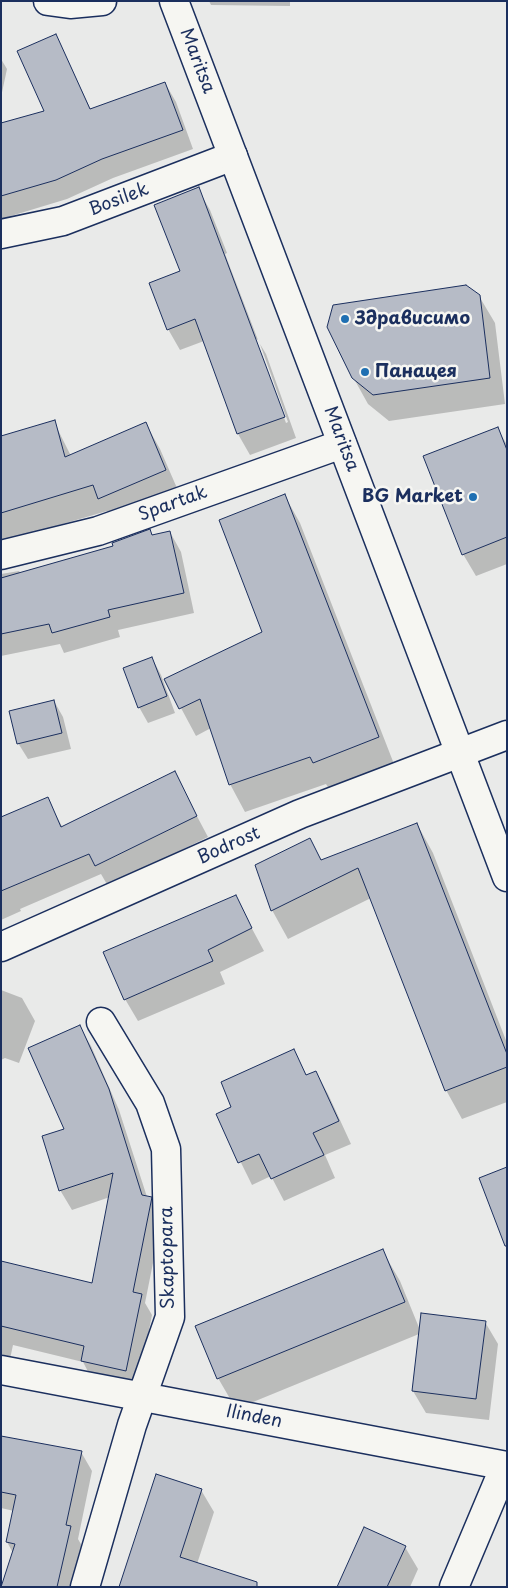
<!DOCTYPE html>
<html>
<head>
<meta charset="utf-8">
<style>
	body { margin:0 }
	#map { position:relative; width:508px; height:1588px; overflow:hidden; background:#e9eae9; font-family:"Playpen Sans",sans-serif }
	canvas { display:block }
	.frame { position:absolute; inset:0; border:2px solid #1b2f5e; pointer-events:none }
</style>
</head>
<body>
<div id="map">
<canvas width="508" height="1588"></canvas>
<div class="frame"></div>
</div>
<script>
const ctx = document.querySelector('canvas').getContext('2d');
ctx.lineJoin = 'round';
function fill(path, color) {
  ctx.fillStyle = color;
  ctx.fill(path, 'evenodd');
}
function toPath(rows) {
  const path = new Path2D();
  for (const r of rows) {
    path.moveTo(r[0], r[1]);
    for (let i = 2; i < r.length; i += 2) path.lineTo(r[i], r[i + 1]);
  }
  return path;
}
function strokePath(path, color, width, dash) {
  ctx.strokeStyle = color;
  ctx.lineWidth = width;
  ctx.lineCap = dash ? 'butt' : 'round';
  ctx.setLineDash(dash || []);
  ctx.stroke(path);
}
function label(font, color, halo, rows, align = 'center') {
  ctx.font = font + ' "Playpen Sans",sans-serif';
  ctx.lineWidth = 5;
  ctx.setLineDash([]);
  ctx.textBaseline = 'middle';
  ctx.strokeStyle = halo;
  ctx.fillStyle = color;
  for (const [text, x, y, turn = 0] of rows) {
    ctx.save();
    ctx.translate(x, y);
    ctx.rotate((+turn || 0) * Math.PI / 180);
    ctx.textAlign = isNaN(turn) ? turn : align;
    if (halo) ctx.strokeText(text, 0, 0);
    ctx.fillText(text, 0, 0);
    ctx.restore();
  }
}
const shadow = toPath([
	[209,1,290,1,290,6,211,5],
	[56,35,91,110,165,83,176,102,193,149,113,178,67,199,1,219,1,125,47,111],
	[1,59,7,69,1,97],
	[198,189,210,210,227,253,225,254,258,340,255,338,286,423,288,422,260,344,266,354,296,438,250,455,238,434,204,341,180,350,168,329],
	[479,296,495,323,505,404,389,421,368,404,353,377],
	[54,422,71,456,146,424,160,449,180,495,114,524,107,511,1,542,1,438],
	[498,429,507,445,507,564,476,576,463,554],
	[285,496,300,523,394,764,329,789,326,784,245,812,230,784,211,728,196,736,166,680,264,633],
	[150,530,153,536,170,532,181,552,194,613,118,630,120,637,64,653,60,644,1,656,1,574,19,571,21,574,114,547],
	[152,658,161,675,175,713,148,723,139,707],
	[54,701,63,717,71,749,28,759,18,743],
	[174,773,208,837,108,886,101,874,20,909,21,911,1,920,1,837,47,799,63,828],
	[417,824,433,853,507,1043,507,1102,462,1119,446,1090,371,898,288,939,272,910,310,840,322,861],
	[235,897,264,951,220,972,225,984,138,1021,125,999],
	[1,990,22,998,35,1021,19,1063,5,1058,1,1060],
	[80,1027,91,1046,119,1110,147,1197,151,1198,162,1218,145,1303,152,1315,137,1390,93,1381,83,1362,13,1345,10,1359,1,1357,1,1262,93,1285,110,1197,72,1210,60,1190],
	[293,1051,307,1076,316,1072,328,1094,351,1144,325,1155,335,1178,284,1201,271,1176,252,1185,217,1114,233,1107],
	[382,1250,400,1281,420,1330,485,1322,498,1344,489,1420,426,1413,413,1391,419,1334,236,1409,218,1378],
	[1,1437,81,1452,92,1471,78,1539,82,1546,73,1587,3,1587,13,1553,7,1542,14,1511,1,1508],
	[201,1490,214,1512,197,1564,120,1587],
	[405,1547,418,1569,410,1587,338,1587]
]);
const building = toPath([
	[56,34,90,109,165,82,183,130,102,159,56,180,1,196,1,123,44,111,17,51,56,34],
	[199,187,285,417,237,434,195,319,167,330,149,283,180,271,154,205,199,187],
	[466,285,480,295,490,378,373,395,352,378,327,327,333,305,466,285],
	[55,420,65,457,146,422,166,470,98,499,93,485,1,513,1,436,55,420],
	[498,427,507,450,507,537,462,555,423,456,498,427],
	[285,494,379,737,313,763,310,757,229,785,200,699,179,709,164,679,262,632,219,520,285,494],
	[150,529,152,535,170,531,184,593,108,610,110,617,52,633,49,624,1,634,1,578,113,546,112,543,150,529],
	[152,657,167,696,138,708,123,668,152,657],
	[54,700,62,733,17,744,9,711,54,700],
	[175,771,197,816,95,866,89,854,1,891,1,817,48,797,61,827,175,771],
	[417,823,507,1054,507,1067,445,1091,358,868,271,911,255,865,310,838,321,860,417,823],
	[236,895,252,928,208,950,213,961,124,1000,103,952,236,895],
	[80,1025,109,1089,142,1195,152,1197,133,1292,142,1294,126,1371,81,1361,84,1346,1,1326,1,1261,92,1283,113,1173,59,1191,42,1136,64,1129,28,1048,80,1025],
	[294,1049,306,1075,316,1071,339,1121,313,1133,324,1155,271,1179,259,1154,238,1163,216,1114,231,1107,221,1082,294,1049],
	[507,1167,507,1246,505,1246,479,1178,507,1167],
	[383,1249,405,1302,217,1379,195,1326,383,1249],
	[421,1313,486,1321,476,1399,412,1391,421,1313],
	[1,1436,82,1451,66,1525,71,1526,57,1587,1,1587,15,1544,6,1542,16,1495,1,1492,1,1436],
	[156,1474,202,1489,180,1557,257,1582,257,1587,119,1587,156,1474],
	[364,1527,406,1546,387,1587,337,1587,364,1527]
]);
const street = toPath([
	[48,1,70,4,102,1],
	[1,234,63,221,233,156],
	[1,555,98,531,342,444],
	[1,947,300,814,507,735],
	[1,1370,507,1466],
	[85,1587,132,1425,170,1317,166,1149,150,1103,101,1022],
	[454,1587,505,1466]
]);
const secondary = toPath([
	[174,1,507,877]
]);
const markers = [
	[345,319,5,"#1f6fb2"],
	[365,372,5,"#1f6fb2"],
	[473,497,5,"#1f6fb2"]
];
const streetNames = [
	["Maritsa",197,61,69],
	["Bosilek",119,200,-21],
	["Maritsa",341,439,69],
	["Spartak",173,504,-20],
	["Bodrost",229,846,-24],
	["Skaptopara",168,1258,-91],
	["Ilinden",254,1417,11]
];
const poiNames = [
	["Здрависимо",355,319],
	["Панацея",375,372],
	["BG Market",463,497,"right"]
];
fill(shadow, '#0003');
fill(building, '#b6bbc6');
strokePath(building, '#1b2f5e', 1);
strokePath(street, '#1b2f5e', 31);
strokePath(secondary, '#1b2f5e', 31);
strokePath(street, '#f6f6f2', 28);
strokePath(secondary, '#f6f6f2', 28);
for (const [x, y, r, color] of markers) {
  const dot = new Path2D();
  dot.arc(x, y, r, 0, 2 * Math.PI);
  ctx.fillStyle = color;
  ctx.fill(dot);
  strokePath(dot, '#f6f6f2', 2);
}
label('18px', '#1b2f5e', '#f6f6f2', streetNames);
label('bold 18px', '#1b2f5e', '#f6f6f2', poiNames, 'left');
</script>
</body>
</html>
